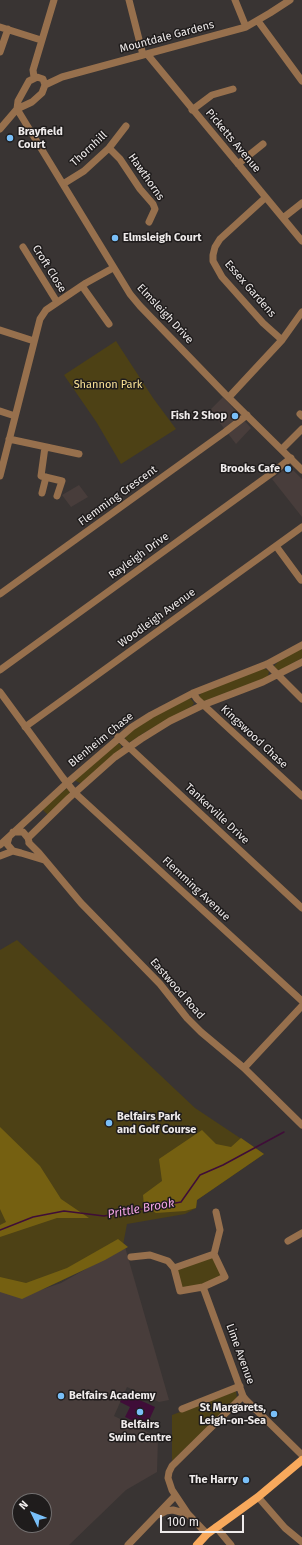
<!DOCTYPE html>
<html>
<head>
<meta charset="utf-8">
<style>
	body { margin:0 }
	#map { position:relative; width:302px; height:1545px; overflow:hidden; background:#393433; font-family:"Fira Sans",sans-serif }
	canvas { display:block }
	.north { position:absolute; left:12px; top:1493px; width:40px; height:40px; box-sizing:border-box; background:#1f1c1c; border:1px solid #726f6f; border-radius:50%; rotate:313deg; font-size:11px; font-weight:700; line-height:16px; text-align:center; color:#efebeb }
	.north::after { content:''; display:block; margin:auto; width:14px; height:18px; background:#79bff8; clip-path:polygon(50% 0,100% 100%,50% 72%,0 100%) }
	.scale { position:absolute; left:160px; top:1515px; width:84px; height:18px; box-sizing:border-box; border:2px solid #efebeb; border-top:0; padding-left:5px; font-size:12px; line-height:14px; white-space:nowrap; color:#efebeb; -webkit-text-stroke:3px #1f1c1c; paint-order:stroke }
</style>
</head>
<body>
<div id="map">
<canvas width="302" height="1545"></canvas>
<div class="north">N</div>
<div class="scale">100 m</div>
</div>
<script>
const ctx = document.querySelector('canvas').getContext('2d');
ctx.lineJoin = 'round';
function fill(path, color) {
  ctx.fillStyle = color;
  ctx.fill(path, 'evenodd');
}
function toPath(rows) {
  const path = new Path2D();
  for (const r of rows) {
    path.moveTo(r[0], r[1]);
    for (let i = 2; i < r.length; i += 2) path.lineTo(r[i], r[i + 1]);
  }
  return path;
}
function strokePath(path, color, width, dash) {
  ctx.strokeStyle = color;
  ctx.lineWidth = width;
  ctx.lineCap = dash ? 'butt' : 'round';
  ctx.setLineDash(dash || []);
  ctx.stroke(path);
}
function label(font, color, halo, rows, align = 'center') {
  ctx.font = font + ' "Fira Sans",sans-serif';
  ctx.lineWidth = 3;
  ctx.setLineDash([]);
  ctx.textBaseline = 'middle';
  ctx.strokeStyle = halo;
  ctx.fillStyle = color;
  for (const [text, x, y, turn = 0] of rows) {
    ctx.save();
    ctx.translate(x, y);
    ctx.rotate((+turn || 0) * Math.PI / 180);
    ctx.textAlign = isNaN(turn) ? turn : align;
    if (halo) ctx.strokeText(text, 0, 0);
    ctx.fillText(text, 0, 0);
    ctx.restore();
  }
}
const built = toPath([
	[223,397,251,428,236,444,210,410],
	[289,466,302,479,302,517,272,479],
	[79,485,88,497,71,507,62,495],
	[125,1247,169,1400,159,1402,127,1387,114,1416,158,1437,157,1472,126,1490,69,1545,0,1545,0,1291,26,1295,61,1283],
	[20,1501,44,1501,44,1525,20,1525]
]);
const green = toPath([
	[116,341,153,398,176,429,121,464,97,423,64,375],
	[302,647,302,658,282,669,278,670,274,667,275,665,279,661],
	[263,668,269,671,268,676,265,678,204,701,201,700,199,696,203,691],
	[190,698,194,703,192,706,147,731,130,742,125,740,126,734,153,717],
	[118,743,121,745,121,749,82,784,74,780],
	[66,789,69,790,70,794,48,815,42,809],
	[17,940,195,1108,264,1154,197,1200,196,1208,185,1214,127,1224,123,1245,61,1281,25,1294,0,1290,0,950],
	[214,1255,223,1276,202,1285,182,1289,177,1269],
	[236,1391,237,1398,172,1461,172,1415]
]);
const forest = toPath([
	[0,1127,40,1166,61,1199,89,1218,57,1218,0,1237,0,1225,6,1222,0,1209],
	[202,1130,216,1144,231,1147,241,1138,264,1154,197,1200,196,1208,185,1211,156,1213,144,1206,143,1195,162,1181,159,1159],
	[118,1239,128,1247,105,1260,22,1299,0,1292,0,1277,26,1283,67,1268]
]);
const water = toPath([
	[124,1393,155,1407,146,1427,125,1417,130,1407,120,1402]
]);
const stream = toPath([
	[0,1230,33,1217,64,1211,104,1216,181,1202,200,1175,223,1165,284,1132]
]);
const minor = toPath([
	[129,0,143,55],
	[235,0,246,27],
	[258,21,302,81],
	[0,27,41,40],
	[0,52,8,29],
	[147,54,302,241],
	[34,77,33,70,54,0],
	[45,85,62,77,246,27,270,13,290,0],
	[17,109,130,294,140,306,225,394,302,470],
	[192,110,212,95,233,89],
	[0,129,17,109,32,102,42,93,45,85,43,79,37,77,29,81,18,101,17,109],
	[109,148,120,159,140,189,153,204,155,209,149,222],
	[238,164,263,144],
	[63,184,84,171,109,148,126,126],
	[265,198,220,239,215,247,213,255,213,261,222,277,263,323,282,340],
	[283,218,302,203],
	[23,247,57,302],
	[82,286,109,324],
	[0,330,34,341],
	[229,397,282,340,302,312],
	[0,411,15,416],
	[300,414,302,416],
	[9,439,79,454],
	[45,447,41,476,62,481,57,496],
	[282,449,302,429],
	[0,476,40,319,46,310,86,283,113,268],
	[42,493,46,477],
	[276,546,301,580],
	[0,594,225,432,247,415],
	[267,664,302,699],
	[0,670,272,473,291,458],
	[0,692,63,778,75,793,302,1001],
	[193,693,197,699,302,796],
	[25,727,302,527],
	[118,737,302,908],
	[13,832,23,832,28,838,29,842],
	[9,837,7,844,13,851,21,853,44,860],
	[28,838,69,798,115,757,141,739,170,721,203,705,263,682,302,662],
	[29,843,39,853,81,903,160,984,187,1018,201,1032,244,1068,302,1125],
	[0,845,67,783,132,727,151,715,193,693,267,664,302,645],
	[0,856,13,851],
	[244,1068,302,1006],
	[288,1241,302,1233],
	[214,1254,225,1277,203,1287,180,1291,174,1268,214,1254],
	[214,1254,220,1230,216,1212],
	[131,1257,150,1255,168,1261,174,1268],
	[203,1287,243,1396,246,1400,302,1455],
	[182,1409,240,1386],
	[258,1497,285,1528,302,1542],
	[160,1514,166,1511,173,1510,188,1514,207,1534],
	[188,1514,172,1490,168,1478,169,1472,172,1466,243,1396],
	[216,1527,231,1545],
	[128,1545,175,1496]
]);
const major = toPath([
	[197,1545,207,1534,258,1497,302,1460]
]);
const markers = [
	[10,138,4,"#79bff8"],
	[115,238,4,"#79bff8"],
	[235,416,4,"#79bff8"],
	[288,469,4,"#79bff8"],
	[109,1123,4,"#79bff8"],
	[61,1396,4,"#79bff8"],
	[140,1412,4,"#79bff8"],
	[274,1414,4,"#79bff8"],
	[246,1480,4,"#79bff8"]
];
const streetNames = [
	["Mountdale Gardens",167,37,-15],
	["Picketts Avenue",233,141,50],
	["Thornhill",89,149,-43],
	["Hawthorns",146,177,55],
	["Croft Close",49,269,58],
	["Essex Gardens",250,289,49],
	["Elmsleigh Drive",165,314,47],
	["Flemming Crescent",118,496,-36],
	["Rayleigh Drive",139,556,-36],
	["Woodleigh Avenue",157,618,-36],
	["Kingswood Chase",254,737,43],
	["Blenheim Chase",101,740,-39],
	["Tankerville Drive",217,814,43],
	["Flemming Avenue",196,889,43],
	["Eastwood Road",177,989,49],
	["Lime Avenue",240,1354,70]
];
const poiNames = [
	["Brayfield",18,132],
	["Court",18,145],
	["Elmsleigh Court",123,238],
	["Fish 2 Shop",227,416,"right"],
	["Brooks Cafe",280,469,"right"],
	["Belfairs Park",117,1117],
	["and Golf Course",117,1130],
	["Belfairs Academy",69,1396],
	["St Margarets,",266,1408,"right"],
	["Leigh-on-Sea",266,1421,"right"],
	["Belfairs",140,1425,"center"],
	["Swim Centre",140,1438,"center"],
	["The Harry",238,1480,"right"]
];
const parkNames = [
	["Shannon Park",108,385]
];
const waterNames = [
	["Prittle Brook",141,1209,-10]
];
fill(built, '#483d3b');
fill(green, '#4d4115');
fill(forest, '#756011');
fill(water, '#3f0d38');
strokePath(stream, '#3f0d38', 1.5);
strokePath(minor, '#97704d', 7);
strokePath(major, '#f8a95c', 8);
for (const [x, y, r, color] of markers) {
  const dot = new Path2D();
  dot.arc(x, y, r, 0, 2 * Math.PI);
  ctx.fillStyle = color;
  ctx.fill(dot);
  strokePath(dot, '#1f1c1c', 1.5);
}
label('11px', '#efebeb', '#1f1c1c', streetNames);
label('bold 11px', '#efebeb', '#1f1c1c', poiNames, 'left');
label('11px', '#fae295', '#1f1c1c', parkNames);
label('italic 12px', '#f4a4e4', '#1f1c1c', waterNames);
</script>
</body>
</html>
